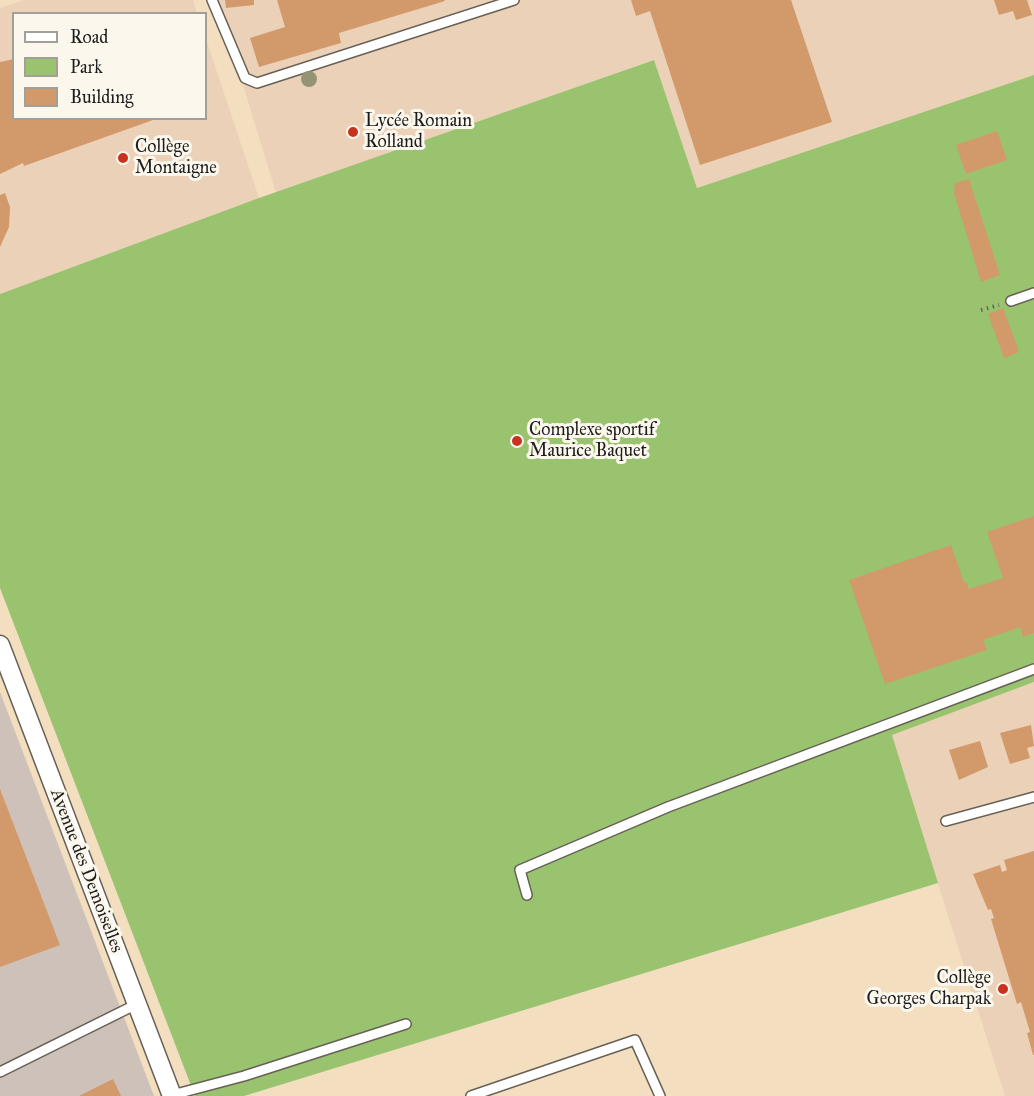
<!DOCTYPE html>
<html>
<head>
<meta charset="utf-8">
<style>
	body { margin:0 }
	#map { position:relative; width:1034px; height:1096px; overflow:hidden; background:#f3dec0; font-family:"IM FELL Great Primer",serif }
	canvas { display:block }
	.legend { position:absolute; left:12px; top:12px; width:195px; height:108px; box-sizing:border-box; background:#fbf7ec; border:2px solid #a29f99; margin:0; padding:8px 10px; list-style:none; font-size:18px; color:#1c1c1c }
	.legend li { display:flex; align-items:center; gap:12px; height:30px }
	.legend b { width:30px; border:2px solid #a29f99 }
</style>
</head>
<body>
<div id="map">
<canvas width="1034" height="1096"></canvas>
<ul class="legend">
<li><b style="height:8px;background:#fff"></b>Road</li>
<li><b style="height:16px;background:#9ac36f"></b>Park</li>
<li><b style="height:16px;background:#d29a6b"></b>Building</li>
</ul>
</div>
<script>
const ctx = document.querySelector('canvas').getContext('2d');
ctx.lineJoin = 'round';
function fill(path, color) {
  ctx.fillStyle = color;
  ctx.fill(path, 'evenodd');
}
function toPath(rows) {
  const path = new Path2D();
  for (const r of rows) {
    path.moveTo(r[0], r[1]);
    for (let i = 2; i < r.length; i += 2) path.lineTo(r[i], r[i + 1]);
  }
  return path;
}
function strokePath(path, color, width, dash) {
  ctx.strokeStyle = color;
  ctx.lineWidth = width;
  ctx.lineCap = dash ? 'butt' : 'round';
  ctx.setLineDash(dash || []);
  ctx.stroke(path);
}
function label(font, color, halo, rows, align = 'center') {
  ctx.font = font + ' "IM FELL Great Primer",serif';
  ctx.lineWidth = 6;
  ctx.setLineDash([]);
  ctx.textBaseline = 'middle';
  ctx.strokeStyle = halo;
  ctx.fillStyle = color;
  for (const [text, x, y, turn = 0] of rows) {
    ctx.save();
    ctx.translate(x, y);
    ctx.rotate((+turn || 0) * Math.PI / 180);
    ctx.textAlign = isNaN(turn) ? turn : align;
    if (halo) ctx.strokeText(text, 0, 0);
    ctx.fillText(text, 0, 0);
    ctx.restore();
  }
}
const built = toPath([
	[24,0,193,0,197,13,14,14,14,118,206,118,206,39,259,198,0,294,0,8],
	[217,0,1034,0,1034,75,697,188,653,60,276,193],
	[1034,682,1034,1096,1005,1096,891,735]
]);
const industrial = toPath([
	[0,692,154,1096,0,1096]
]);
const green = toPath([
	[654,60,697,188,1034,75,1034,682,892,735,938,883,244,1096,195,1096,0,588,0,294,259,198]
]);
const building = toPath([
	[225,0,254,0,254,5,226,8],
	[277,0,444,0,445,1,339,33,341,43,259,67,250,38,285,27],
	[631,0,791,0,832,122,700,165,650,11,636,16],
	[994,0,1027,0,1032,15,1016,20,1013,11,999,15],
	[14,59,14,118,156,119,24,166,23,163,0,174,0,62],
	[997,131,1007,160,966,174,956,145],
	[969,179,1000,275,981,282,954,193,955,183],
	[5,193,10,207,9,227,0,247,0,195],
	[1003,308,1019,352,1004,358,988,314],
	[1034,516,1034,633,1023,637,1020,627,983,640,987,650,885,684,849,580,951,545,964,582,966,582,969,589,1003,578,987,532],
	[1031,725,1034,746,1027,748,1030,758,1010,764,1000,733],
	[980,741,988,767,959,780,949,750],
	[0,789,60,945,0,967],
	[1034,851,1034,1055,1033,1055,1027,1033,1030,1032,1021,1002,1017,1004,991,919,994,918,991,909,988,910,973,874,1000,865,1002,872,1007,870,1004,860],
	[113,1079,121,1096,79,1096]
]);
const path = toPath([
	[981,310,999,305]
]);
const lane = toPath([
	[212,0,245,78,257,83,514,0],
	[1011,301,1034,293],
	[946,821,1034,797],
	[527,895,520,870,668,807,1034,669],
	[0,1072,137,1004],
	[172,1095,244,1076,406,1024],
	[471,1096,635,1040,660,1096]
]);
const street = toPath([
	[0,645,172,1096]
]);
const trees = [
	[309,79]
];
const markers = [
	[353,132,6,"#c8321e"],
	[123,158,6,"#c8321e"],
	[517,441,6,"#c8321e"],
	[1003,989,6,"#c8321e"]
];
const poiNames = [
	["Lycée Romain",365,122],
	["Rolland",365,143],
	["Collège",135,148],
	["Montaigne",135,169],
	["Complexe sportif",529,431],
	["Maurice Baquet",529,452],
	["Collège",991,979,"right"],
	["Georges Charpak",991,1000,"right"]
];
const streetNames = [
	["Avenue des Demoiselles",86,871,69]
];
fill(built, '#ecd1b9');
fill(industrial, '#cec1b9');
fill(green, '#9ac36f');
fill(building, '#d29a6b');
strokePath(lane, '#676055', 12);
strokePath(street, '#676055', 21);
strokePath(path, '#676055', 4, [1.5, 4.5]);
strokePath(lane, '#fff', 9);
strokePath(street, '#fff', 18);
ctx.fillStyle = '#959376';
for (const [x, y] of trees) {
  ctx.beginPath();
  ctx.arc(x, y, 8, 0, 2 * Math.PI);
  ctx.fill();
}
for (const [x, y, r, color] of markers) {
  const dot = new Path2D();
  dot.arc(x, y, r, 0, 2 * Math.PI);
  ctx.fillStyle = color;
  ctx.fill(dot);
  strokePath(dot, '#fbf7ec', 2);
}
label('18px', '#1c1c1c', '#fbf7ec', poiNames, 'left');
label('18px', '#1c1c1c', '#fbf7ec', streetNames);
</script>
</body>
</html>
